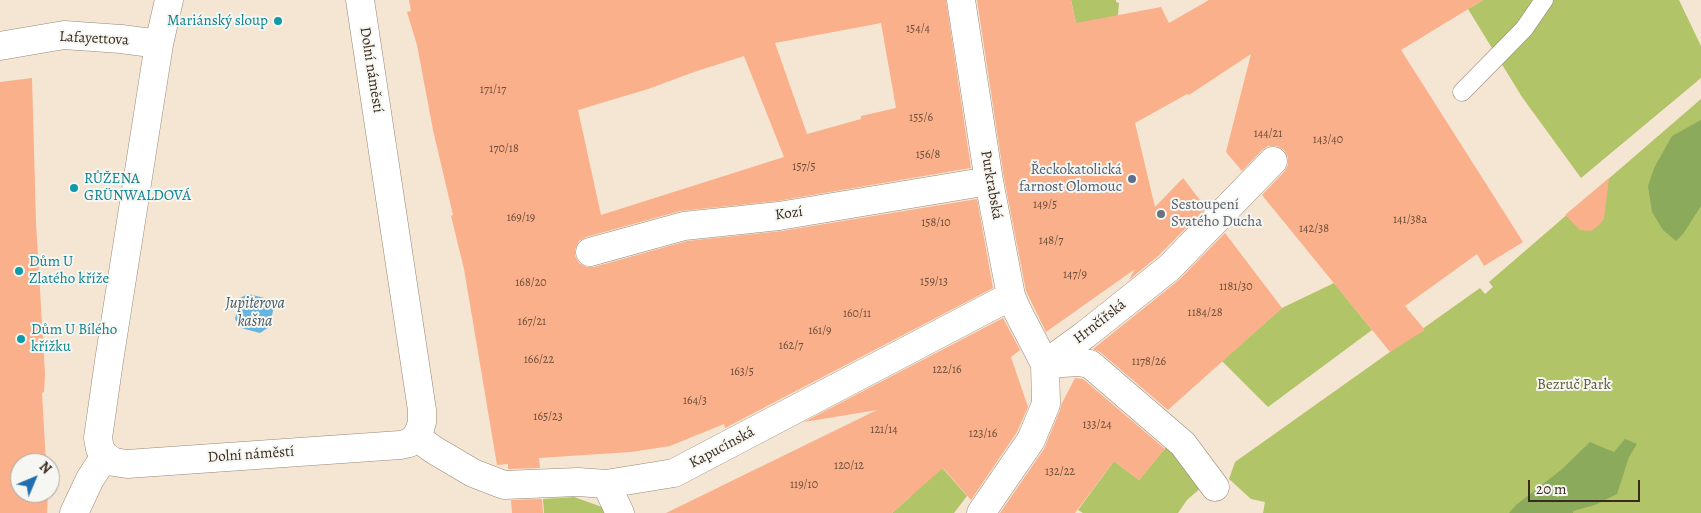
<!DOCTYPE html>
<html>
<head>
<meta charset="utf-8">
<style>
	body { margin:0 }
	#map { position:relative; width:1701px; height:513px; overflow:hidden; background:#f5e5d3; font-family:Alegreya,serif }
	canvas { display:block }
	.north { position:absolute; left:10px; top:453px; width:50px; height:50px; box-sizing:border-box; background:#f6f6f2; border:1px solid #aba49d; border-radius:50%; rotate:45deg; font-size:14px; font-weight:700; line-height:20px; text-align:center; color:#3b2a1e }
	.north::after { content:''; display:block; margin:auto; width:18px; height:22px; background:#1f6fb2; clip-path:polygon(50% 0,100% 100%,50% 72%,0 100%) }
	.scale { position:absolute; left:1528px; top:480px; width:112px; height:22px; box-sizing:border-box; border:2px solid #3b2a1e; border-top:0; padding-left:6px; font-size:15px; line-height:18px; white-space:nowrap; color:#3b2a1e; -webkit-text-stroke:4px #f6f6f2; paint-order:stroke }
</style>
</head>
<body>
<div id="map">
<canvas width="1701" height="513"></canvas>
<div class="north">N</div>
<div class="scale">20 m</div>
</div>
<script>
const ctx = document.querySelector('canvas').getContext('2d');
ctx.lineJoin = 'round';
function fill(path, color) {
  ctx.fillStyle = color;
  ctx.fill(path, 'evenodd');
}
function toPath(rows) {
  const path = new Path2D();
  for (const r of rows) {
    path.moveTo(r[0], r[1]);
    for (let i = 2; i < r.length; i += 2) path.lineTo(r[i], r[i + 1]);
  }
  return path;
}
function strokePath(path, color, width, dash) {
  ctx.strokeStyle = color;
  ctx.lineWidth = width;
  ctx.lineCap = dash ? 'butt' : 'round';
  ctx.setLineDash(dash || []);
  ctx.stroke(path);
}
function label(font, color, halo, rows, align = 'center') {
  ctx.font = font + ' Alegreya,serif';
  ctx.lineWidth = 4;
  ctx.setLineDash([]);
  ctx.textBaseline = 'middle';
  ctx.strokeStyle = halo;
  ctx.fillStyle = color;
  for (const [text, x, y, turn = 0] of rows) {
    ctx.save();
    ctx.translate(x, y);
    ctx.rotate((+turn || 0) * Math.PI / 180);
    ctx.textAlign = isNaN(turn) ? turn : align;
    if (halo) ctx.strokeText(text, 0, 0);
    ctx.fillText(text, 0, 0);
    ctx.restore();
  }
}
const green = toPath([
	[1071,0,1116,0,1116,2,1119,3,1118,15,1079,37],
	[1483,0,1679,0,1701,46,1701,78,1581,178,1522,97,1468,9],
	[1701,99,1701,513,1263,513,1265,502,1251,499,1229,479,1235,462,1480,288,1485,294,1493,287,1489,282],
	[1334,283,1372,330,1268,407,1222,361,1282,308],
	[1167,446,1203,486,1187,500,1178,513,1083,513,1078,510,1114,461,1139,480],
	[938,463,967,496,954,513,892,513,909,498],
	[574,497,602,507,605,513,544,513,543,499]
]);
const forest = toPath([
	[1701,120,1701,206,1683,234,1676,241,1663,230,1652,212,1648,186,1654,168,1672,136],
	[1625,439,1637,444,1629,457,1617,494,1595,505,1573,511,1573,513,1509,513,1516,505,1561,470,1590,442,1614,452]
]);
const water = toPath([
	[248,294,269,299,274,307,269,327,260,333,241,328,235,319,240,298]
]);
const building = toPath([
	[409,0,946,0,971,168,777,201,680,211,586,237,579,241,575,249,575,256,579,263,587,267,594,267,687,241,782,231,977,199,993,288,725,428,724,424,670,446,631,452,539,458,540,468,508,469,508,464,497,465,464,269,451,216,453,215,433,130,417,45,407,12,411,11],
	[881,23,896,108,861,116,861,119,807,134,775,43],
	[744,56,784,157,601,215,578,110,648,89,694,72],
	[977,0,1071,0,1076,23,1161,7,1169,23,1209,0,1483,0,1401,50,1523,242,1484,266,1477,254,1405,306,1425,330,1390,352,1262,195,1284,172,1288,165,1288,157,1284,150,1277,146,1268,146,1262,150,1242,171,1226,152,1251,54,1189,95,1187,94,1135,123,1155,207,1183,178,1206,208,1158,256,1129,280,1135,269,1046,332,1026,291,1004,178],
	[32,78,36,223,45,374,44,392,42,393,46,463,20,463,20,493,48,493,47,513,0,513,0,82],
	[1609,178,1604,219,1599,225,1591,231,1580,230,1565,215],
	[1225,233,1282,308,1168,410,1100,352,1093,349,1179,280],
	[1003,318,1020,350,1011,357,1028,407,1017,432,971,500,943,468,892,513,666,513,877,410,804,422],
	[1075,378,1083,379,1165,449,1139,480,1114,461,1075,513,1000,513,1044,449,1060,410,1062,403],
	[542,499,543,513,512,513,511,500]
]);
const lane = toPath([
	[1462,92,1524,29,1544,0]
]);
const street = toPath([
	[169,0,159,44,109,361,98,438,100,449,105,456,114,462,127,464,400,445,409,443,416,437,420,429,422,422,422,410,360,0],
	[961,0,989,181,1011,296,1017,310,1045,364,1046,404,1031,440,981,513],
	[0,46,64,35,121,39,159,44],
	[590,252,684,226,779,216,989,181],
	[1045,364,1086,334,1169,268,1273,161],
	[1045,364,1079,362,1090,364,1183,444,1215,487],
	[416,437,434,450,473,473,504,485,578,482,606,484,674,473,1011,296],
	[606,484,620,513],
	[74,513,90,479,105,456]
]);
const markers = [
	[278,21,5,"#0f9aa8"],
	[1132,179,5,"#5c6f8a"],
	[74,188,5,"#0f9aa8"],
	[1161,214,5,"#6b7280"],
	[19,271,5,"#0f9aa8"],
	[21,339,5,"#0f9aa8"]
];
const numberNames = [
	["154/4",918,29],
	["171/17",493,90],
	["155/6",921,118],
	["144/21",1268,134],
	["143/40",1328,140],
	["170/18",504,149],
	["156/8",928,155],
	["157/5",804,167],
	["149/5",1045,205],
	["169/19",521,218],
	["141/38a",1410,220],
	["158/10",936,223],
	["142/38",1314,229],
	["148/7",1051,241],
	["147/9",1075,275],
	["159/13",934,282],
	["168/20",531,283],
	["1181/30",1236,287],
	["1184/28",1205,313],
	["160/11",857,314],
	["167/21",532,322],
	["161/9",820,331],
	["162/7",791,346],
	["166/22",539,360],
	["1178/26",1149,362],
	["122/16",947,370],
	["163/5",742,372],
	["164/3",695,401],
	["165/23",548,417],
	["133/24",1097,425],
	["121/14",884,430],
	["123/16",983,434],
	["120/12",849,466],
	["132/22",1060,472],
	["119/10",804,485]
];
const cultureNames = [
	["Mariánský sloup",268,21,"right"],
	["RŮŽENA",84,179],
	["GRÜNWALDOVÁ",84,196],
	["Dům U",29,262],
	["Zlatého kříže",29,279],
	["Dům U Bílého",31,330],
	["křížku",31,347]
];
const streetNames = [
	["Lafayettova",94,39,3],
	["Dolní náměstí",371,70,81],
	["Purkrabská",991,185,80],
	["Kozí",789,214,-8],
	["Hrnčířská",1100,322,-38],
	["Kapucínská",722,448,-28],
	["Dolní náměstí",251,455,-4]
];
const serviceNames = [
	["Řeckokatolická",1122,170],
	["farnost Olomouc",1122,187]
];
const worshipNames = [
	["Sestoupení",1171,205],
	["Svatého Ducha",1171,222]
];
const parkNames = [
	["Bezruč Park",1574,385]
];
const waterNames = [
	["Jupiterova",255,304],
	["kašna",255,322]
];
fill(green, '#b1c467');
fill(forest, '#8caa5c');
fill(water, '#66b5e1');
fill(building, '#fab08a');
strokePath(lane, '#988878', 19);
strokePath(street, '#988878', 29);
strokePath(lane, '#fff', 18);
strokePath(street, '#fff', 28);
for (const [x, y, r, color] of markers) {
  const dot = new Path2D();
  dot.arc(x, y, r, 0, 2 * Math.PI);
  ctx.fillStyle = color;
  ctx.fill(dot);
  strokePath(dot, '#f6f6f2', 2);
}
label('12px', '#6b4c39', null, numberNames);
label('15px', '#0d838f', '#f6f6f2', cultureNames, 'left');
label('15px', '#3b2a1e', '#f6f6f2', streetNames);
label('15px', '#4e5e75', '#f6f6f2', serviceNames, 'right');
label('15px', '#5b616d', '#f6f6f2', worshipNames, 'left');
label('15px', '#5e5834', '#f6f6f2', parkNames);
label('italic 16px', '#4a5b62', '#f6f6f2', waterNames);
</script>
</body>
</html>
